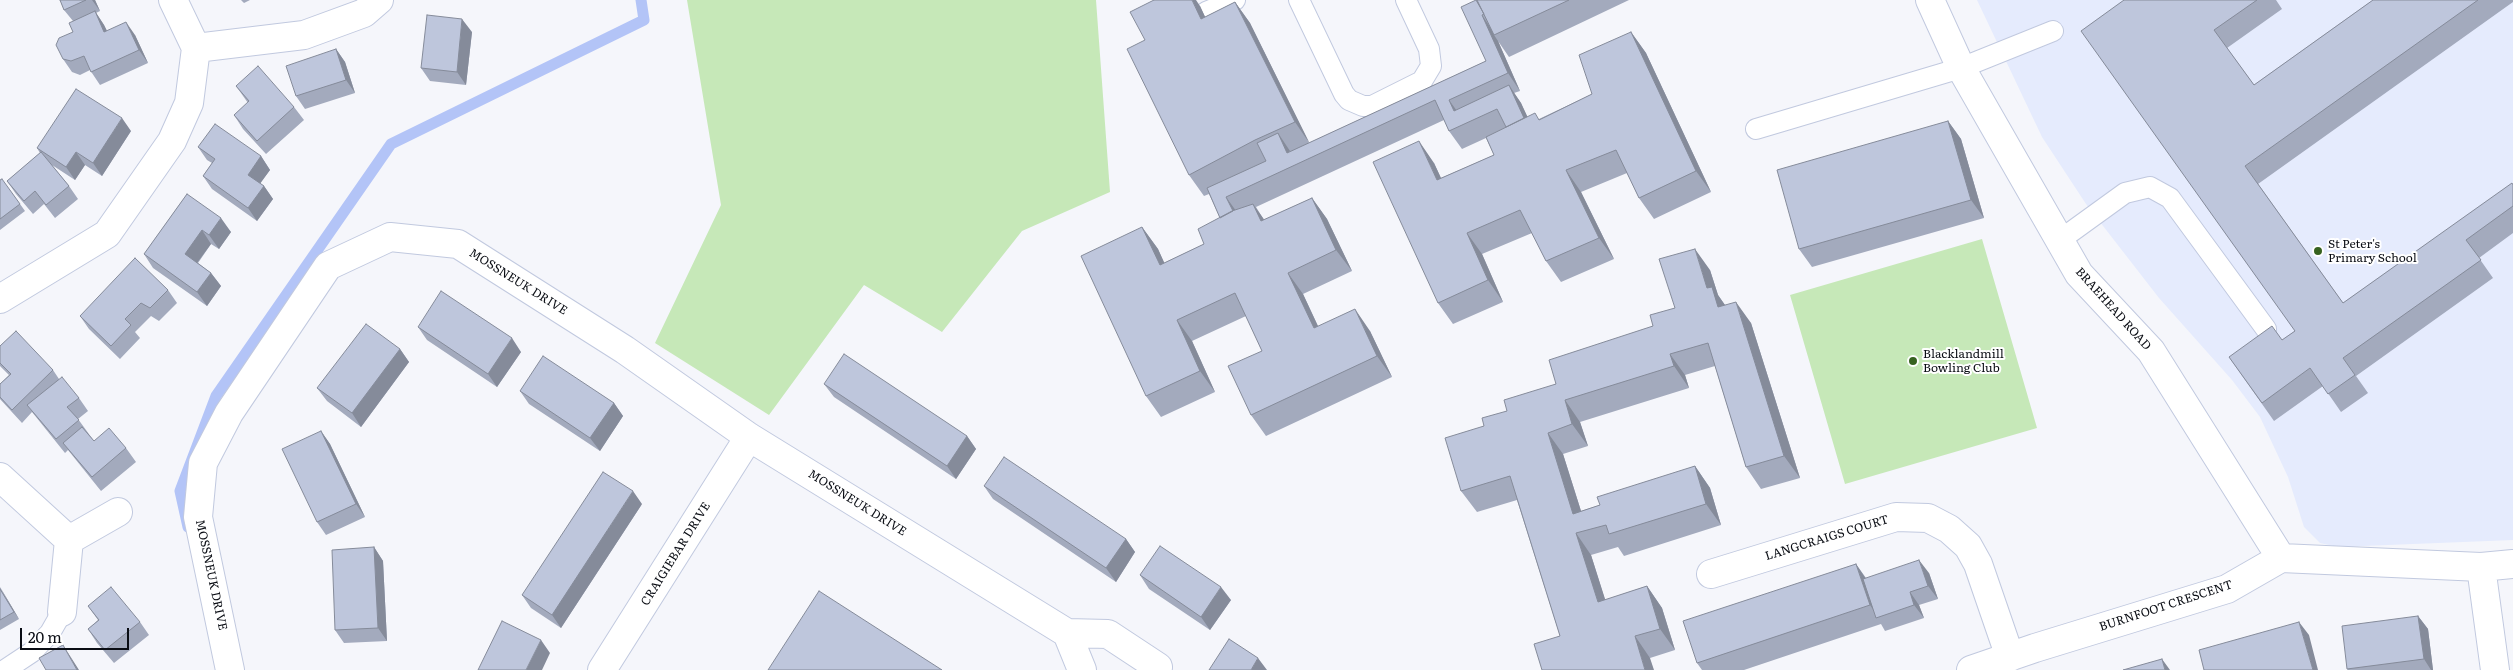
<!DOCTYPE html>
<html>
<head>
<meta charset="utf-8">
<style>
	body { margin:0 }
	#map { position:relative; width:2513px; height:670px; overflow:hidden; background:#f5f6fb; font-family:Literata,serif }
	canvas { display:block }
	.scale { position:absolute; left:20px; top:628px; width:109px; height:22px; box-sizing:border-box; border:2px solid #0a0d14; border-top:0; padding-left:6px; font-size:15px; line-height:18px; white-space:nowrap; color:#0a0d14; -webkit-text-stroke:4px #fff; paint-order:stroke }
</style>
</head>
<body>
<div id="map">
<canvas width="2513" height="670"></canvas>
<div class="scale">20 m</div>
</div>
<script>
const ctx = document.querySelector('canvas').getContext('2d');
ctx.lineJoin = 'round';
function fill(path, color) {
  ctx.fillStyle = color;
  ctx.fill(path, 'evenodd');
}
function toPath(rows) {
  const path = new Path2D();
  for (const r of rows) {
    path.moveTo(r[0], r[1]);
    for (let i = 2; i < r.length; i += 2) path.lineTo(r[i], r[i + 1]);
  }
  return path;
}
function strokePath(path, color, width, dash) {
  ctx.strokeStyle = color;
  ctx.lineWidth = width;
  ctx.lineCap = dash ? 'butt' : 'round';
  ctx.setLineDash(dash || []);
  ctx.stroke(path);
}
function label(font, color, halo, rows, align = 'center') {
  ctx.font = font + ' Literata,serif';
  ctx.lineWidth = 4;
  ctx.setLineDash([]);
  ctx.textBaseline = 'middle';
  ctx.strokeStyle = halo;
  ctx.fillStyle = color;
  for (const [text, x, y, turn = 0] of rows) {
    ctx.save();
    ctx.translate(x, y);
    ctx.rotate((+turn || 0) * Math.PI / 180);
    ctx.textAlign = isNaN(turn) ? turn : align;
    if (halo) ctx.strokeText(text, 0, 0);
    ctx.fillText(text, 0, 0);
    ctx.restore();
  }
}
const built = toPath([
	[1977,0,2513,0,2513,540,2338,547,2320,543,2304,527,2288,477,2260,417,2232,380,2159,298,2086,204,2042,137]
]);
const green = toPath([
	[687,0,1096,0,1110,192,1022,231,942,332,864,285,769,415,655,343,721,205],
	[1982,239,2037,428,1845,484,1790,295]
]);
const stream = toPath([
	[188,527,180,491,216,396,391,144,644,20,641,0]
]);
const lane = toPath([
	[1299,0,1344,94,1349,100,1363,106,1372,106,1422,81,1431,66,1429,49,1406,0],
	[1206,12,1235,0],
	[1756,129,1961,68,2053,31],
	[2060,240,2125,193,2150,187,2170,198,2266,329],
	[5,670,32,652,50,633,62,612]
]);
const street = toPath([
	[1930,0,1961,68,2079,274,2151,351,2281,558],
	[196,48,304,35,364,13,379,0],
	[0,299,107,234,172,141,189,103,196,48,173,0],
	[0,477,69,540,62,612],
	[69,540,118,512],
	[2481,567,2495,670],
	[1711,574,1896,517,1928,518,1949,529,1968,546,1978,564,2010,657],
	[1067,633,1082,670],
	[230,670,198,517,203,463,229,413,328,266,390,237,458,244,625,350,749,437,1067,633,1108,634,1158,667,1156,670],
	[602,670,749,437],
	[1971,670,2035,648,2227,589,2281,558,2481,567,2513,564]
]);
const wall = toPath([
	[60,0,95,0,100,11,96,13,104,25,107,31,135,35,148,63,100,85,90,70,80,75,72,72,63,59,73,32,73,21,64,10],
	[241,0,250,0,244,3],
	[1476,0,1629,0,1509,57,1498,41,1520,91,1514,93,1521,103,1527,117,1539,119,1592,94,1631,32,1646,53,1711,192,1654,219,1639,198,1627,173,1581,192,1614,259,1561,282,1546,261,1532,233,1482,254,1503,302,1453,324,1438,303,1434,163,1441,178,1494,155,1486,138,1462,149,1449,131,1444,120,1256,207,1264,220,1312,198,1327,219,1352,271,1303,294,1318,326,1370,331,1392,377,1266,436,1251,415,1262,351,1246,316,1192,341,1215,392,1161,417,1146,396,1142,227,1158,249,1164,263,1204,244,1220,218,1209,194,1204,196,1189,175,1145,40,1200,6,1205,17,1235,2,1250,23,1309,143,1486,61],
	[2124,0,2276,0,2282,9,2227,48,2254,85,2373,0,2513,0,2513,2,2258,184,2343,303,2513,185,2513,233,2479,258,2493,278,2356,376,2368,393,2341,412,2323,386,2274,421,2229,357,2282,340,2295,331],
	[472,32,466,85,430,81,421,68],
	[336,49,345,62,355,93,305,109,296,96],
	[236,86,294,107,304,120,266,154,243,129,234,115,248,103],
	[1948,121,1961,139,1984,218,1812,267,1799,249],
	[131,131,102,176,85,165,75,180,52,165,69,186,78,199,55,218,44,204,33,214,16,194,7,181,40,153,37,148],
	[198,147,261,156,270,170,260,183,264,186,273,199,257,221,212,189,203,176,212,163,207,160],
	[0,180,20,204,25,211,0,230],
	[187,194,231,232,219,249,211,244,198,263,211,273,221,286,207,306,153,268,144,254],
	[1710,270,1718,295,1725,305,1751,323,1800,478,1761,489,1746,467,1715,366,1685,375,1689,388,1580,422,1588,446,1563,454,1581,511,1600,505,1695,466,1710,488,1721,525,1624,556,1618,547,1591,555,1605,600,1647,586,1662,608,1675,650,1650,658,1560,636,1517,500,1477,512,1461,491,1484,426,1507,411,1556,384,1653,326,1675,308],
	[168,290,177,303,159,321,151,316,135,332,140,338,120,359,89,329,80,316],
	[418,327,521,352,497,387,427,340],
	[0,346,53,370,59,379,79,398,88,411,78,419,94,441,126,448,136,462,101,491,68,450,65,453,32,412,22,423,0,399,0,384,9,375,0,366],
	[400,349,409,362,361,427,327,401,317,388],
	[824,384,967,436,976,449,956,479,834,397],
	[520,391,614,403,623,416,600,451,529,404],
	[321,431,330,444,365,517,326,535,317,522],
	[984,486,1126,539,1135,552,1116,582,993,499],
	[642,504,561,628,531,608,522,595],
	[374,547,383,561,387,641,344,643,335,630],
	[1856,564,1866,578,1929,573,1938,599,1919,605,1924,618,1885,631,1881,624,1744,670,1702,670,1697,663],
	[1140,575,1231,600,1210,630,1149,589],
	[0,587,19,619,0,630],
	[88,606,140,622,149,635,114,663,97,643,88,629,98,620],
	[2418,616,2428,629,2433,670,2348,670,2347,669]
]);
const shadedWall = toPath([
	[92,0,95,0,100,11],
	[1192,0,1196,0,1200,6,1216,40,1201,19],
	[1235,2,1250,23,1310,144,1295,122],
	[95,11,104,25,114,45,104,32],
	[1482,15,1494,33,1494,35,1498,41,1520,91,1508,73],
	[462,19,472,32,466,85,457,72],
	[126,22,135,35,148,63,139,50],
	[1631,32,1646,53,1711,192,1696,171],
	[336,49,345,62,355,93,346,80],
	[1509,85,1521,103,1539,141,1526,123],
	[1449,100,1462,118,1454,111],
	[122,118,131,131,102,176,93,163],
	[1948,121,1961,139,1984,218,1971,200],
	[1278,133,1290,151,1287,153],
	[1419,141,1434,163,1452,202,1437,180],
	[76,152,85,165,75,180,66,167],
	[261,156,270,170,257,188,248,175],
	[1566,170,1581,192,1614,259,1599,238],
	[264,186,273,199,257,221,248,208],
	[1226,197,1239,215,1235,215],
	[1312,198,1327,219,1352,271,1336,250],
	[1253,204,1268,225,1261,221],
	[221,218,231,232,219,249,209,235],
	[1142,227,1158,249,1175,286,1160,265],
	[202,230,211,244,194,267,185,254],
	[1467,233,1482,254,1503,302,1488,280],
	[1695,249,1710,270,1718,295,1727,308,1718,307,1707,288],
	[211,273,221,286,207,306,197,292],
	[1288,273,1303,294,1329,350,1314,328],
	[1736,302,1751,323,1800,478,1784,456],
	[1355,309,1370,331,1392,377,1377,356],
	[1177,320,1192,341,1215,392,1200,371],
	[512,338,521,352,497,387,488,374],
	[400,349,409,362,361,427,352,413],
	[1670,354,1685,375,1689,388,1674,366],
	[1565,400,1580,422,1588,446,1572,424],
	[614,403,623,416,600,451,590,438],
	[321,431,330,444,365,517,356,504],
	[1548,433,1563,454,1587,530,1573,514],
	[967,436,976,449,956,479,947,466],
	[1695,466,1710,488,1721,525,1706,504],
	[633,491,642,504,561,628,552,615],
	[1576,533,1591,555,1613,624,1598,602],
	[1126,539,1135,552,1116,582,1106,568],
	[374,547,383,561,387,641,378,628],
	[1919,560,1929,573,1938,599,1928,586],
	[1856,564,1868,582,1878,617,1870,605],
	[1647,586,1662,608,1675,650,1660,629],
	[0,587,19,619,14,612],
	[1221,587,1231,600,1210,630,1201,617],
	[1910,592,1919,605,1924,618,1914,605],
	[2418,616,2428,629,2433,670,2431,670,2424,659],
	[2299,622,2309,635,2318,670,2313,670],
	[1635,636,1650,658,1654,670,1645,670],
	[541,640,550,653,542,670,526,670],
	[63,645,72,659,79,670,77,670],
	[1258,658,1267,670,1251,670],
	[2162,659,2170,670,2165,670]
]);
const building = toPath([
	[60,0,86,0,64,10,60,0],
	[1154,0,1192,0,1201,19,1235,2,1295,122,1255,140,1189,175,1127,49,1145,40,1130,12,1154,0],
	[1476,0,1484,14,1482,15,1508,73,1449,100,1454,111,1509,85,1524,118,1506,127,1497,109,1449,131,1435,100,1226,197,1233,211,1220,218,1207,188,1266,161,1257,143,1278,133,1287,153,1486,61,1461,7,1476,0],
	[1477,0,1569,0,1494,35,1477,0],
	[2124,0,2257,0,2214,30,2254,85,2373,0,2478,0,2245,166,2343,303,2512,183,2513,185,2513,206,2466,240,2481,260,2343,358,2355,375,2328,394,2310,368,2262,403,2229,357,2272,326,2282,340,2295,331,2081,31,2124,0],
	[95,11,104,32,126,22,139,50,91,72,84,56,71,61,63,59,56,45,59,38,73,32,69,23,95,11],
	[427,15,462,19,457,72,421,68,427,15],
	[1631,32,1696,171,1639,198,1616,150,1566,170,1599,238,1546,261,1520,210,1467,233,1488,280,1438,303,1373,162,1419,141,1437,180,1494,155,1486,137,1535,113,1539,120,1592,94,1579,55,1631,32],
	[336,49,346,80,296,96,286,66,336,49],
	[258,66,294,107,257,141,234,115,249,101,236,86,258,66],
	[76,89,122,118,93,163,76,152,66,167,37,148,76,89],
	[1948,121,1971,200,1799,249,1777,170,1948,121],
	[215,124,261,156,248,175,264,186,248,208,203,176,215,159,198,147,215,124],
	[41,152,69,186,46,205,35,191,24,201,7,181,41,152],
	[2,179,20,204,0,219,0,180,2,179],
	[187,194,221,218,209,235,202,230,185,254,211,273,197,292,144,254,187,194],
	[1312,198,1336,250,1288,273,1314,328,1355,309,1377,356,1251,415,1228,366,1262,351,1235,293,1177,320,1200,371,1146,396,1081,256,1142,227,1160,265,1204,244,1198,229,1232,211,1253,204,1261,221,1312,198],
	[1695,249,1707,288,1712,287,1718,307,1736,302,1784,456,1746,467,1708,343,1670,354,1674,366,1565,400,1572,424,1548,433,1573,514,1600,505,1597,497,1695,466,1706,504,1609,534,1606,525,1576,533,1598,602,1647,586,1660,629,1635,636,1645,670,1542,670,1534,644,1560,636,1510,476,1461,491,1445,438,1484,426,1482,418,1507,411,1504,400,1556,384,1549,360,1653,326,1650,315,1675,308,1659,259,1695,249],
	[135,258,168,290,150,308,141,303,125,319,131,325,111,346,80,316,135,258],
	[441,291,512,338,488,374,418,327,441,291],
	[366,324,400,349,352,413,317,388,366,324],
	[16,331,53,370,12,410,0,397,0,384,11,374,0,363,0,346,16,331],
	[844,354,967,436,947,466,824,384,844,354],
	[543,356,614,403,590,438,520,391,543,356],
	[62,377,79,398,67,407,79,420,56,439,27,405,62,377],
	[82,427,94,441,109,428,126,448,92,477,63,443,82,427],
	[321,431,356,504,317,522,282,449,321,431],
	[1004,457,1126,539,1106,568,984,486,1004,457],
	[603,472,633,491,552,615,522,595,603,472],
	[1160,546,1221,587,1201,617,1140,575,1160,546],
	[374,547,378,628,335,630,332,550,374,547],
	[1919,560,1928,586,1910,592,1914,605,1876,618,1863,579,1919,560],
	[1856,564,1870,605,1697,663,1683,621,1856,564],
	[111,587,140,622,105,650,88,629,99,620,88,606,111,587],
	[0,589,14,612,0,620,0,589],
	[819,591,942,670,768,670,819,591],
	[2418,616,2424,659,2347,669,2342,626,2418,616],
	[502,621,541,640,526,670,478,670,502,621],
	[2299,622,2313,670,2204,670,2199,650,2299,622],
	[1229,639,1258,658,1251,670,1209,670,1229,639],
	[63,645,77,670,46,670,39,658,63,645],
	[2162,659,2165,670,2123,670,2162,659]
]);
const markers = [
	[2318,251,5,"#366220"],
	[1913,361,5,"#366220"]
];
const poiNames = [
	["St Peter's",2328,244],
	["Primary School",2328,258],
	["Blacklandmill",1923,354],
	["Bowling Club",1923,368]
];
const streetNames = [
	["MOSSNEUK DRIVE",518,282,32],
	["BRAEHEAD ROAD",2113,309,48],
	["MOSSNEUK DRIVE",857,503,32],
	["LANGCRAIGS COURT",1827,538,-17],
	["CRAIGIEBAR DRIVE",676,554,-58],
	["MOSSNEUK DRIVE",211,575,78],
	["BURNFOOT CRESCENT",2166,606,-18]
];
fill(built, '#e5ebfd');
fill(green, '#c6e8b8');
strokePath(stream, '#b3c4f7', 11);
strokePath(lane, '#c1c9df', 22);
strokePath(street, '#c1c9df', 30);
strokePath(lane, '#fff', 20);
strokePath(street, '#fff', 28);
fill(wall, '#a3aabd');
fill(shadedWall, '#858b9a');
fill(building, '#bec6dc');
strokePath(building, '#858b9a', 1);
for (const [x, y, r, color] of markers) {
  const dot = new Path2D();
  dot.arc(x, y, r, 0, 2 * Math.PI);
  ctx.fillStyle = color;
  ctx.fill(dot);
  strokePath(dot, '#fff', 2);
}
label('12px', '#0a0d14', '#fff', poiNames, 'left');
label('12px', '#0a0d14', '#fff', streetNames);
</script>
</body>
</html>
